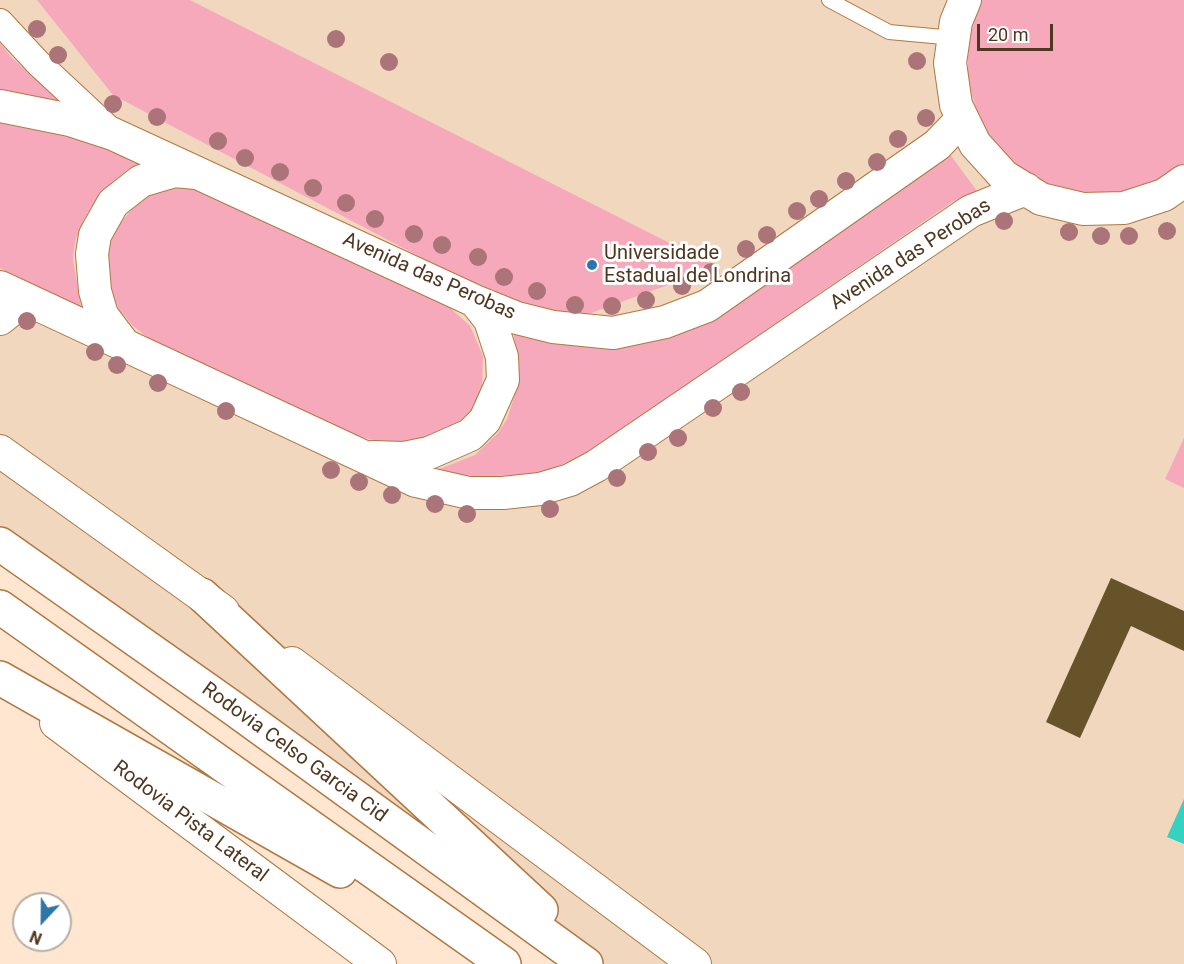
<!DOCTYPE html>
<html>
<head>
<meta charset="utf-8">
<style>
	body { margin:0 }
	#map { position:relative; width:1184px; height:964px; overflow:hidden; background:#ffe6d0; font-family:Roboto,sans-serif }
	canvas { display:block }
	.north { position:absolute; left:12px; top:892px; width:60px; height:60px; box-sizing:border-box; background:#fff; border:2px solid #b8afa5; border-radius:50%; rotate:202deg; font-size:16px; font-weight:700; line-height:24px; text-align:center; color:#4e361f }
	.north::after { content:''; display:block; margin:auto; width:21px; height:27px; background:#2e75aa; clip-path:polygon(50% 0,100% 100%,50% 72%,0 100%) }
	.scale { position:absolute; left:977px; top:24px; width:76px; height:27px; box-sizing:border-box; border:3px solid #4e361f; border-top:0; padding-left:8px; font-size:18px; line-height:21px; white-space:nowrap; color:#4e361f; -webkit-text-stroke:4px #fff; paint-order:stroke }
</style>
</head>
<body>
<div id="map">
<canvas width="1184" height="964"></canvas>
<div class="north">N</div>
<div class="scale">20 m</div>
</div>
<script>
const ctx = document.querySelector('canvas').getContext('2d');
ctx.lineJoin = 'round';
function fill(path, color) {
  ctx.fillStyle = color;
  ctx.fill(path, 'evenodd');
}
function toPath(rows) {
  const path = new Path2D();
  for (const r of rows) {
    path.moveTo(r[0], r[1]);
    for (let i = 2; i < r.length; i += 2) path.lineTo(r[i], r[i + 1]);
  }
  return path;
}
function strokePath(path, color, width, dash) {
  ctx.strokeStyle = color;
  ctx.lineWidth = width;
  ctx.lineCap = dash ? 'butt' : 'round';
  ctx.setLineDash(dash || []);
  ctx.stroke(path);
}
function label(font, color, halo, rows, align = 'center') {
  ctx.font = font + ' Roboto,sans-serif';
  ctx.lineWidth = 6;
  ctx.setLineDash([]);
  ctx.textBaseline = 'middle';
  ctx.strokeStyle = halo;
  ctx.fillStyle = color;
  for (const [text, x, y, turn = 0] of rows) {
    ctx.save();
    ctx.translate(x, y);
    ctx.rotate((+turn || 0) * Math.PI / 180);
    ctx.textAlign = isNaN(turn) ? turn : align;
    if (halo) ctx.strokeText(text, 0, 0);
    ctx.fillText(text, 0, 0);
    ctx.restore();
  }
}
const built = toPath([
	[0,0,1184,0,1184,964,601,964,0,530]
]);
const green = toPath([
	[37,0,190,0,709,263,676,282,553,327,113,95],
	[982,0,1184,0,1184,163,1162,179,1122,193,1080,193,1040,181,1006,157,981,123,968,83,968,41],
	[0,43,12,58,60,101,0,92],
	[0,120,44,128,149,159,127,170,111,183,95,201,84,219,75,241,73,259,81,307,0,268],
	[946,149,977,191,952,202,593,449,555,468,533,474,477,477,437,470,475,455,498,433,507,419,517,388,518,360,512,324,630,342],
	[181,187,195,189,447,305,470,326,483,356,482,390,475,406,451,430,430,439,403,444,381,442,350,434,155,343,133,326,119,309,109,289,107,266,109,245,119,225,133,208,149,196],
	[1184,438,1184,488,1165,479]
]);
const water = toPath([
	[1184,799,1184,844,1167,837]
]);
const building = toPath([
	[1111,578,1184,611,1184,651,1131,626,1080,738,1046,722]
]);
const service = toPath([
	[829,0,889,32,954,38]
]);
const minor = toPath([
	[0,22,38,63,111,131]
]);
const tertiary = toPath([
	[965,0,956,22,950,63,956,105,975,144,1004,176,1041,199,1083,209,1124,208,1164,195,1184,181],
	[0,106,70,120,113,134,475,301,517,318,553,327,613,333,665,322,707,306,937,145,961,120],
	[0,287,416,481,469,493,503,493,540,489,570,480,596,466,971,211,1026,189],
	[0,319,25,299],
	[123,343,102,315,95,291,92,254,95,235,113,203,141,181,175,171,196,173],
	[0,451,223,611],
	[373,457,404,458,429,453,470,435,485,420,503,380,502,357,490,320,475,301],
	[292,663,695,964],
	[56,723,380,964]
]);
const motorway = toPath([
	[0,544,230,706,586,964],
	[202,595,541,910],
	[0,607,504,964],
	[0,678,340,871]
]);
const trees = [
	[37,29],
	[336,39],
	[58,55],
	[917,61],
	[389,62],
	[113,104],
	[157,117],
	[926,118],
	[898,139],
	[218,141],
	[245,158],
	[877,162],
	[280,172],
	[846,181],
	[313,188],
	[819,199],
	[346,203],
	[797,211],
	[375,219],
	[1004,221],
	[1167,231],
	[1069,232],
	[414,234],
	[767,235],
	[1101,236],
	[1129,236],
	[442,245],
	[746,249],
	[478,257],
	[711,272],
	[504,277],
	[682,286],
	[537,291],
	[646,300],
	[575,305],
	[612,306],
	[27,321],
	[95,352],
	[117,365],
	[158,383],
	[741,392],
	[713,408],
	[226,411],
	[678,438],
	[648,452],
	[331,470],
	[617,478],
	[359,482],
	[392,495],
	[435,504],
	[550,509],
	[467,514]
];
const markers = [
	[592,265,6,"#2e75aa"]
];
const poiNames = [
	["Universidade",604,254],
	["Estadual de Londrina",604,277]
];
const streetNames = [
	["Avenida das Perobas",911,255,-33],
	["Avenida das Perobas",429,277,24],
	["Rodovia Celso Garcia Cid",294,753,36],
	["Rodovia Pista Lateral",190,822,37]
];
fill(built, '#f2d7bf');
fill(green, '#f5a9bb');
fill(water, '#33d2c1');
fill(building, '#675329');
strokePath(service, '#b07841', 16);
strokePath(minor, '#b07841', 28);
strokePath(tertiary, '#b07841', 34);
strokePath(motorway, '#b07841', 36);
strokePath(service, '#fff', 14);
strokePath(minor, '#fff', 26);
strokePath(tertiary, '#fff', 32);
strokePath(motorway, '#fff', 33);
ctx.fillStyle = '#ab7479';
for (const [x, y] of trees) {
  ctx.beginPath();
  ctx.arc(x, y, 9, 0, 2 * Math.PI);
  ctx.fill();
}
for (const [x, y, r, color] of markers) {
  const dot = new Path2D();
  dot.arc(x, y, r, 0, 2 * Math.PI);
  ctx.fillStyle = color;
  ctx.fill(dot);
  strokePath(dot, '#fff', 2);
}
label('20px', '#4e361f', '#fff', poiNames, 'left');
label('20px', '#4e361f', '#fff', streetNames);
</script>
</body>
</html>
